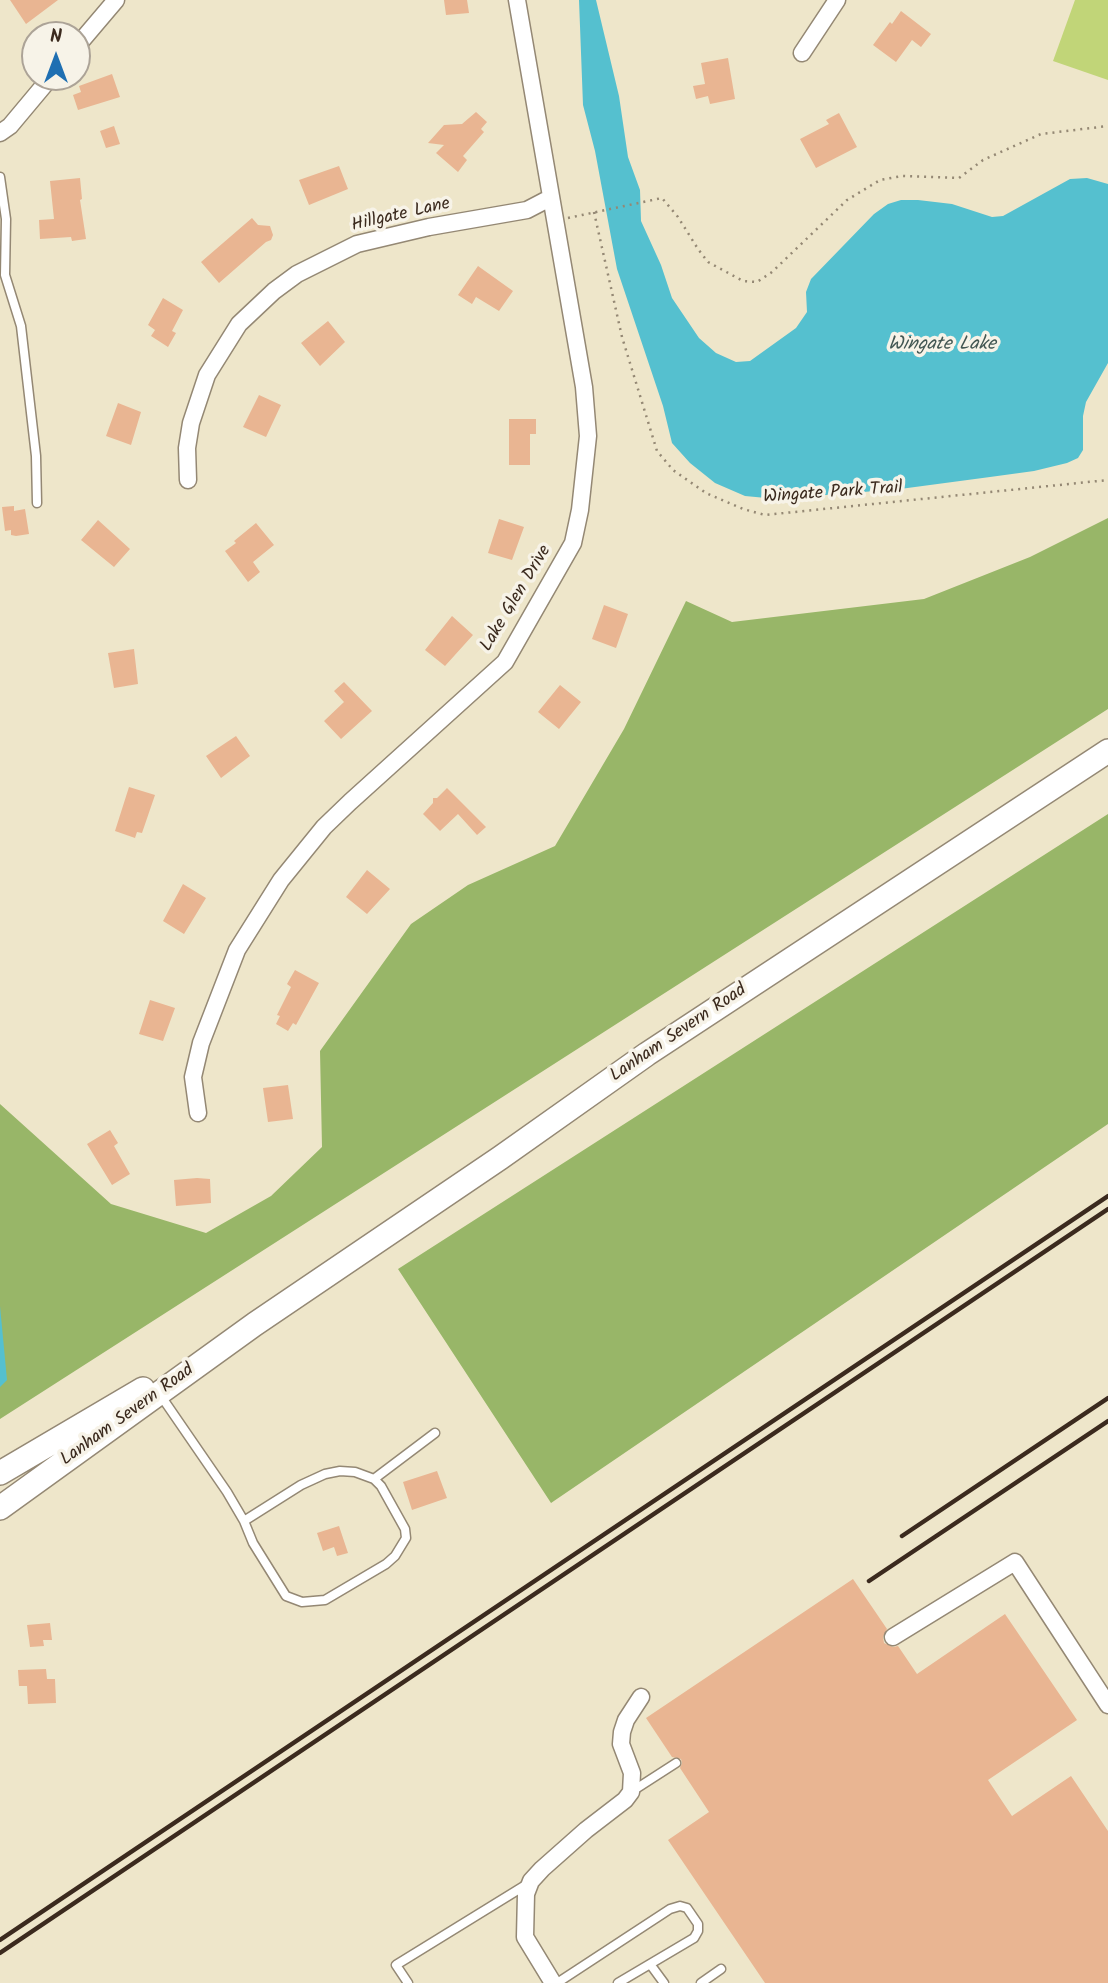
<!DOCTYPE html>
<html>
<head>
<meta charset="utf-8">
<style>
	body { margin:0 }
	#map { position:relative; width:1108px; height:1983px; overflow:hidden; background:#eee6ca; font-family:Kalam,sans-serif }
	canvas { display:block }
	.north { position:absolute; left:21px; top:21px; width:70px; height:70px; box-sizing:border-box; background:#f7f3e8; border:2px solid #aca397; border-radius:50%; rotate:0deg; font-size:19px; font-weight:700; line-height:28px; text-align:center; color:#3b2a1e }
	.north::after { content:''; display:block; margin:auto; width:24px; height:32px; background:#1f6fb2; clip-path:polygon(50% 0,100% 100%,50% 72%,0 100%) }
</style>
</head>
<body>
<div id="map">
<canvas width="1108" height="1983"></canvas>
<div class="north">N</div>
</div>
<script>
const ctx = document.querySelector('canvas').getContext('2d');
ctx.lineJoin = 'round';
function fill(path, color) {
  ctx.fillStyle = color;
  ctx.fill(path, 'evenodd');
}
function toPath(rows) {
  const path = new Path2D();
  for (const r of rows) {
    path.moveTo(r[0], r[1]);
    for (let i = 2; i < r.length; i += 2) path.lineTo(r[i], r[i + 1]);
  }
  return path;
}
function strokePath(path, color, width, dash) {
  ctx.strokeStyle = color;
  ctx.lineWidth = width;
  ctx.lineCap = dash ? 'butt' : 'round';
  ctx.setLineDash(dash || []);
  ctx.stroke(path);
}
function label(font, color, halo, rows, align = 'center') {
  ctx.font = font + ' Kalam,sans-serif';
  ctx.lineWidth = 7;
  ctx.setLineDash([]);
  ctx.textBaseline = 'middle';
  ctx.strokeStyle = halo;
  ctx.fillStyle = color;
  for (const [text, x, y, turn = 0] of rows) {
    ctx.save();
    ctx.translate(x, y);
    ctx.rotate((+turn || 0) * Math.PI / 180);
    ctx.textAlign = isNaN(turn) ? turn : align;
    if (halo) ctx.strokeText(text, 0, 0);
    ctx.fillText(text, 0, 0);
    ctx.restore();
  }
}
const green = toPath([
	[1075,0,1108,0,1108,80,1053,61]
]);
const forest = toPath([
	[1108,518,1108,709,0,1419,0,1104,111,1204,206,1233,271,1196,322,1147,320,1051,411,924,468,885,555,846,624,729,686,601,732,622,924,599,1030,557],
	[1108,814,1108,1124,551,1503,398,1269]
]);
const water = toPath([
	[579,0,596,0,619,96,628,157,640,190,641,221,661,265,672,298,699,338,716,353,736,362,750,361,796,328,807,312,806,292,811,279,874,214,888,204,901,200,918,200,952,204,992,217,1003,216,1070,179,1087,178,1108,184,1108,363,1086,402,1083,416,1083,450,1078,458,1067,463,1034,471,990,477,900,489,777,499,745,496,715,483,690,463,672,443,663,406,617,269,595,151,583,105],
	[0,1306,7,1380,0,1387]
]);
const building = toPath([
	[10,0,58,0,26,24],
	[444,0,467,0,469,13,446,15],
	[901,11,931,34,921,47,912,40,896,62,873,45,890,22,892,24],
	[728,58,735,99,710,104,708,96,696,99,693,86,705,84,701,63],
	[112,74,120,97,78,110,73,95,81,92,79,86],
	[476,112,487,122,481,129,484,132,463,156,467,160,458,172,436,153,444,145,428,143,444,125,462,124],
	[839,113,857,147,816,168,800,139,829,124,826,120],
	[114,126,120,144,106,148,100,131],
	[339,166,348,189,309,205,299,180],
	[80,178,82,199,80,200,86,239,72,241,71,237,40,239,39,220,54,219,50,181],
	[252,218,258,225,270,226,273,235,271,240,266,242,219,283,201,262],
	[478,266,513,291,499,311,476,297,472,304,458,295],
	[163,298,183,310,172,331,176,333,168,347,151,336,155,330,148,325],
	[328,321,345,342,320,366,301,343],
	[259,395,281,405,266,437,243,427],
	[118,403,141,412,131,445,106,436],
	[509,419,536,419,536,434,530,434,530,465,509,465],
	[14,506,14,511,25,509,29,534,16,536,11,535,11,530,5,531,2,507],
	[499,519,524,527,512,560,488,553],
	[98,520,130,549,114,567,81,540],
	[256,523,274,545,253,562,260,572,248,582,225,551,236,543,234,541],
	[604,605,628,614,616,648,592,639],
	[452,616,473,635,445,666,425,650],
	[134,649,138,684,114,688,108,653],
	[344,682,372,711,341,739,324,721,344,702,334,691],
	[560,685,581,702,559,729,538,712],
	[236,736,250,756,221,778,206,756],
	[129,787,155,795,142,833,137,832,135,838,115,831],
	[447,788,486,827,477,835,458,814,440,831,423,814,433,803,433,798,437,798],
	[367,870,390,889,367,914,346,897],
	[183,884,206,898,184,934,163,921],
	[295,970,319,983,296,1025,293,1023,288,1031,276,1024,280,1016,277,1015,291,987,287,984],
	[150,1000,175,1008,163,1041,139,1034],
	[288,1085,293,1119,268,1122,263,1088],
	[110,1130,118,1143,114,1146,130,1174,112,1185,87,1144],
	[197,1178,210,1179,211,1203,176,1206,174,1180],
	[437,1471,447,1498,412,1510,403,1482],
	[339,1526,348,1553,337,1556,334,1547,323,1551,317,1533],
	[853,1579,887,1629,883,1637,884,1643,893,1647,898,1646,917,1674,1005,1614,1077,1720,988,1780,1012,1816,1071,1776,1108,1831,1108,1983,765,1983,668,1840,709,1812,680,1768,682,1763,681,1759,672,1757,646,1718],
	[50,1623,52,1640,43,1640,44,1646,30,1647,27,1625],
	[46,1669,47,1679,55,1679,56,1703,28,1704,27,1686,19,1686,18,1670]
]);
const path = toPath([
	[594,212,622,337,657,451,673,470,706,493,743,509,765,515,1108,480],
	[568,218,662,198,678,217,698,249,708,262,743,281,757,282,772,272,847,200,880,180,902,176,959,178,983,160,1041,134,1108,126]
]);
const service = toPath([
	[0,177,6,219,5,275,21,326,36,456,37,503],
	[161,1396,227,1492,244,1521,253,1543,286,1596,302,1602,325,1600,386,1564,395,1556,406,1538,405,1529,381,1486,374,1479,355,1472,340,1471,325,1474,301,1485,244,1521],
	[374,1479,435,1433],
	[631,1792,676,1763],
	[650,1964,664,1983],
	[408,1983,396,1965,529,1883],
	[557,1983,670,1909,680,1906,687,1908,698,1924,698,1931,694,1938,618,1983],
	[701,1983,721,1969]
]);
const minor = toPath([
	[77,46,116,0],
	[802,53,837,0],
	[0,133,10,126,51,77],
	[188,480,187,448,191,423,207,375,239,324,274,291,297,274,357,244,429,227,527,210,550,198],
	[198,1113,193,1077,201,1043,237,950,281,880,324,827,350,802,505,662,573,543,580,510,588,436,584,387,517,0],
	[893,1637,1015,1562,1108,1705],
	[553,1983,525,1937,526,1894,531,1881,542,1869,586,1830,625,1800,631,1792,632,1773,621,1744,622,1732,626,1720,641,1697]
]);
const secondary = toPath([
	[0,1473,143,1389],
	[0,1508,255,1324,500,1158,647,1054,1108,751]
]);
const rail = toPath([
	[902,1536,1108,1398],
	[869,1581,1108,1421],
	[0,1940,1108,1196],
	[0,1953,1108,1209]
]);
const streetNames = [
	["Hillgate Lane",401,216,-13],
	["Wingate Park Trail",833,494,-4],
	["Lake Glen Drive",517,599,-59],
	["Lanham Severn Road",679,1034,-34],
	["Lanham Severn Road",128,1416,-36]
];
const waterNames = [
	["Wingate Lake",942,346]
];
fill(green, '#c1d578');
fill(forest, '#98b668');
fill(water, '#55c0cf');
fill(building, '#e9b592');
strokePath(service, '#948874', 11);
strokePath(minor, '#948874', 19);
strokePath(secondary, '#948874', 26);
strokePath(path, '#948874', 2.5, [2, 5]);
strokePath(service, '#fff', 8);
strokePath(minor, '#fff', 16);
strokePath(secondary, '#fff', 23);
strokePath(rail, '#3b2a1e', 4.5);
label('18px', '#3b2a1e', '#f7f3e8', streetNames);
label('italic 19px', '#435753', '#f7f3e8', waterNames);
</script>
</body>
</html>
